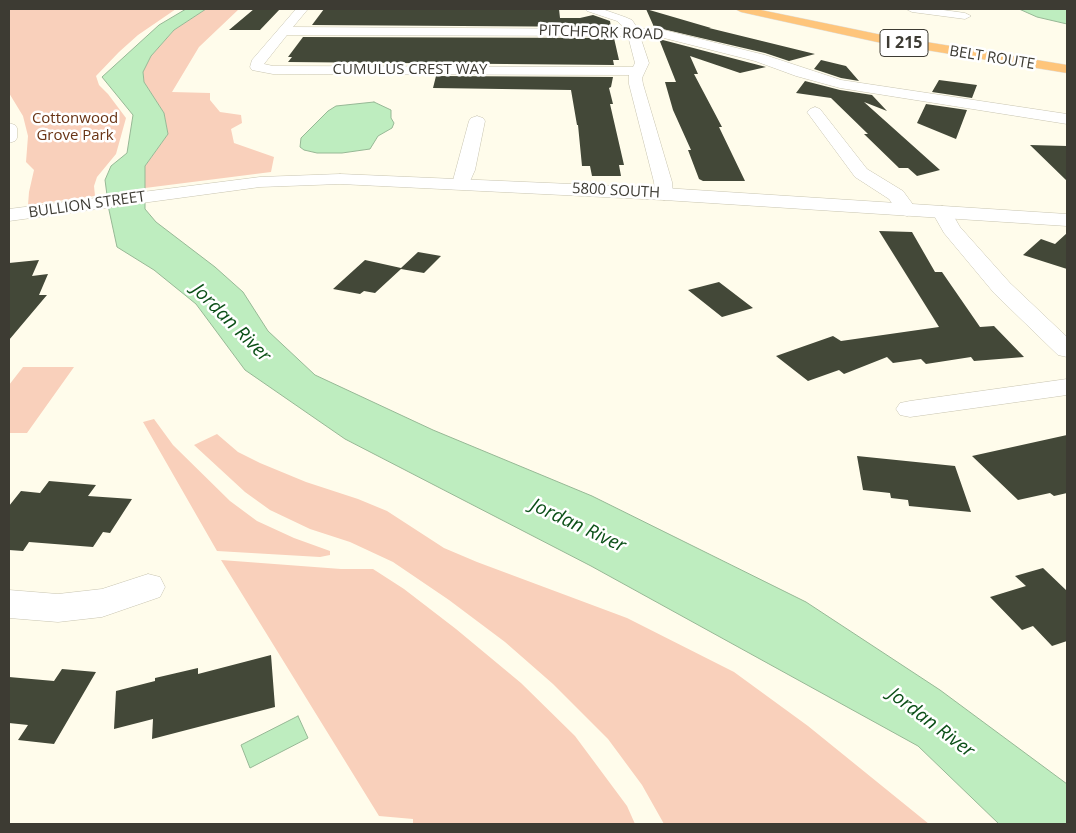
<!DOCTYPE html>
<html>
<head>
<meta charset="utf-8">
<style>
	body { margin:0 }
	#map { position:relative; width:1076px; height:833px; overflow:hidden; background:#fffceb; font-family:"Open Sans",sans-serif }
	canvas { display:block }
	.frame { position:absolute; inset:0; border:10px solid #3d3b33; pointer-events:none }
</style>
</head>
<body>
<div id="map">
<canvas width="1076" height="833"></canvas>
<div class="frame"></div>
</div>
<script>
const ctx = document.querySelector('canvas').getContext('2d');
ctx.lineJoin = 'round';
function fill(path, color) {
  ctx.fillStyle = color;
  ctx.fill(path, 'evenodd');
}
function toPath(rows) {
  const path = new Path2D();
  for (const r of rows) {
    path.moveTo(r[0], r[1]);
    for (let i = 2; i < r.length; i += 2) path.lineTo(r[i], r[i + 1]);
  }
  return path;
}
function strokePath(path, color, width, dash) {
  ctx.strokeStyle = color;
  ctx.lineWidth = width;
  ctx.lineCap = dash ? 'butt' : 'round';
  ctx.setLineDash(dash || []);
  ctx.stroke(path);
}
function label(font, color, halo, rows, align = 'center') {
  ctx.font = font + ' "Open Sans",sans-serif';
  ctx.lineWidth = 5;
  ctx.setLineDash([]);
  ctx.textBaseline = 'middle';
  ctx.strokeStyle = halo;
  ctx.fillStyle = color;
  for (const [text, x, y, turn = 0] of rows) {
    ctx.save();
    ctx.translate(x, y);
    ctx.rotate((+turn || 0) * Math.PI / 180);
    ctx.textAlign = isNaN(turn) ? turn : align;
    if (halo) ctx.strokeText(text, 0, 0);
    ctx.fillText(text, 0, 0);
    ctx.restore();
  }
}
const green = toPath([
	[9,9,176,9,138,35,119,52,96,76,99,85,108,94,126,118,116,154,97,177,94,186,95,196,28,205,29,192,34,170,26,162,28,136,23,116,9,93],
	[206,9,239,9,199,47,172,92,210,93,210,100,220,112,241,115,242,123,231,129,234,143,274,157,271,172,145,188,145,166,168,134,164,113,144,82,143,72,151,56,174,30],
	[23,367,74,367,27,433,9,433,9,385],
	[154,419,173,445,230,501,257,521,294,538,330,551,330,555,320,557,217,551,143,422],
	[217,434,238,452,260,463,306,482,358,499,387,511,444,548,477,562,627,618,734,672,808,726,929,824,664,824,642,785,608,739,553,684,505,642,449,600,393,562,350,542,310,529,270,510,245,492,194,445],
	[221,560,341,569,373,569,404,589,456,629,521,683,575,736,627,806,635,824,413,824,413,819,379,816]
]);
const water = toPath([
	[186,9,206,9,174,30,151,56,143,72,144,82,164,113,168,134,145,166,145,209,156,222,215,267,243,292,268,331,315,375,433,430,592,496,806,602,940,690,1067,784,1067,824,999,824,918,746,591,566,345,439,245,370,196,304,154,270,117,247,109,210,105,180,111,166,127,153,133,115,102,77,159,25,186,9],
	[1019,9,1067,9,1067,24,1037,17,1019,9],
	[374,102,391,110,391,118,394,123,392,128,378,136,370,149,342,153,317,153,304,150,300,147,301,138,328,111,336,106,374,102],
	[298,716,308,738,250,768,241,745,298,716]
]);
const building = toPath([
	[254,9,280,9,260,30,229,30],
	[324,9,559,9,560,18,580,18,593,15,610,21,611,27,312,25],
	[646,9,711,28,709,28,815,54,789,61,765,53,654,27],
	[303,37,614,38,619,60,613,60,614,65,288,62,292,57,288,57],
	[659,39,766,67,740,73,690,56,698,74,694,74,722,127,719,127,745,181,703,181,699,179,688,150,691,150,673,110,665,82,676,82],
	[821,60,846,66,859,81,841,78,814,69],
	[436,76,613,77,611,87,609,88,613,104,610,104,624,165,619,165,621,176,592,176,590,166,582,166,578,125,577,125,571,90,433,88],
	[939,80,977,85,972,98,932,92],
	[805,81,840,90,872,95,887,111,864,102,940,170,917,176,908,168,899,168,864,134,868,134,831,98,796,93],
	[926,104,967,110,956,139,917,123],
	[1030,145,1067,146,1067,181],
	[879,231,912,232,935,272,942,272,980,327,994,326,1024,357,974,361,971,357,926,364,921,359,893,363,887,357,844,374,839,370,808,381,776,356,833,336,841,341,939,327],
	[1067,233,1067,269,1023,255,1041,239,1055,244],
	[418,252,441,256,424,273,401,269,375,293,364,291,360,294,333,289,365,260,401,268],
	[39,260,32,276,48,274,39,295,47,295,9,340,9,263],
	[719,282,753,308,722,317,688,290],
	[1067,435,1067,493,1054,496,1050,493,1018,500,972,456],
	[857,456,955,466,971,512,909,506,908,500,891,498,890,493,863,490],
	[49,481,96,485,88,496,132,499,110,533,103,532,93,547,29,542,23,551,9,550,9,506,21,491,40,493],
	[1043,568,1067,591,1067,641,1052,646,1033,626,1022,630,990,597,1026,586,1015,576],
	[271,655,275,707,152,739,153,719,114,729,116,691,155,681,155,678,198,668,198,674],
	[62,669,96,672,54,744,18,740,28,725,9,723,9,677,54,681]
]);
const minor = toPath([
	[296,9,308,9,293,27,626,29,617,21,587,11,585,9,602,9,625,17,632,20,638,29,660,29,765,55,841,80,1067,114,1067,124,840,88,796,76,755,61,660,37,640,36,649,63,642,78,643,84,672,182,673,194,671,198,664,200,657,198,655,194,654,182,629,84,629,75,273,74,252,70,250,67,252,60,296,9],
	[287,35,628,36,635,63,633,67,273,66,264,64,287,35],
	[906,9,936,9,965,13,971,16,965,19,912,12,906,9],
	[815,107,820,109,867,169,903,191,917,210,914,214,907,216,900,214,889,199,855,177,807,112,810,109,815,107],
	[477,116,483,118,485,121,475,170,467,188,461,189,455,188,452,184,469,121,471,118,477,116],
	[942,206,949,208,960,227,1010,283,1067,337,1067,357,1058,355,994,293,944,233,932,212,935,208,942,206],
	[1067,379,1067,395,910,417,900,415,896,409,900,403,910,401,1067,379],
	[148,574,160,577,165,587,160,597,102,617,58,622,9,618,9,590,58,594,102,589,148,574]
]);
const tertiary = toPath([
	[9,123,15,125,17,128,17,138,15,141,9,143,9,123],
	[340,174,664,188,1067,214,1067,226,664,200,340,184,260,187,9,221,9,209,260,177,340,174]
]);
const motorway = toPath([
	[735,9,756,9,877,34,1067,65,1067,73,877,42,741,12,735,9]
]);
const farStreetnames = [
	["PITCHFORK ROAD",601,33,2],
	["BELT ROUTE",992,58,9],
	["CUMULUS CREST WAY",410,70],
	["5800 SOUTH",616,191,3],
	["BULLION STREET",87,205,-8]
];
const farParknames = [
	["Cottonwood",75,119],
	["Grove Park",75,136]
];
const shields = [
	[904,43,48]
];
const shieldNames = [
	["I 215",904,43]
];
const waterNames = [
	["Jordan River",231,323,45],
	["Jordan River",578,526,25],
	["Jordan River",931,723,37]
];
fill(green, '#f9d0bb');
fill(water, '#beedbf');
strokePath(water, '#97b895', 1);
fill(building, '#434838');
strokePath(minor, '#c8c4b0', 1);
strokePath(tertiary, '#c8c4b0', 1);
strokePath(motorway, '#e0e0de', 1);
fill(minor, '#fff');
fill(tertiary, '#fff');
fill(motorway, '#fec57b');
label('15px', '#3d3b33', '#fff', farStreetnames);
label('15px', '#693415', '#fff', farParknames);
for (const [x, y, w] of shields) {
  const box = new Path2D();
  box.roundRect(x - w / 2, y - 13.5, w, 27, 4);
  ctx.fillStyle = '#fff';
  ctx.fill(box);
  strokePath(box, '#3d3b33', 1);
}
label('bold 16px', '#3d3b33', null, shieldNames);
label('italic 19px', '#0c5018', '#fff', waterNames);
</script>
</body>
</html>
